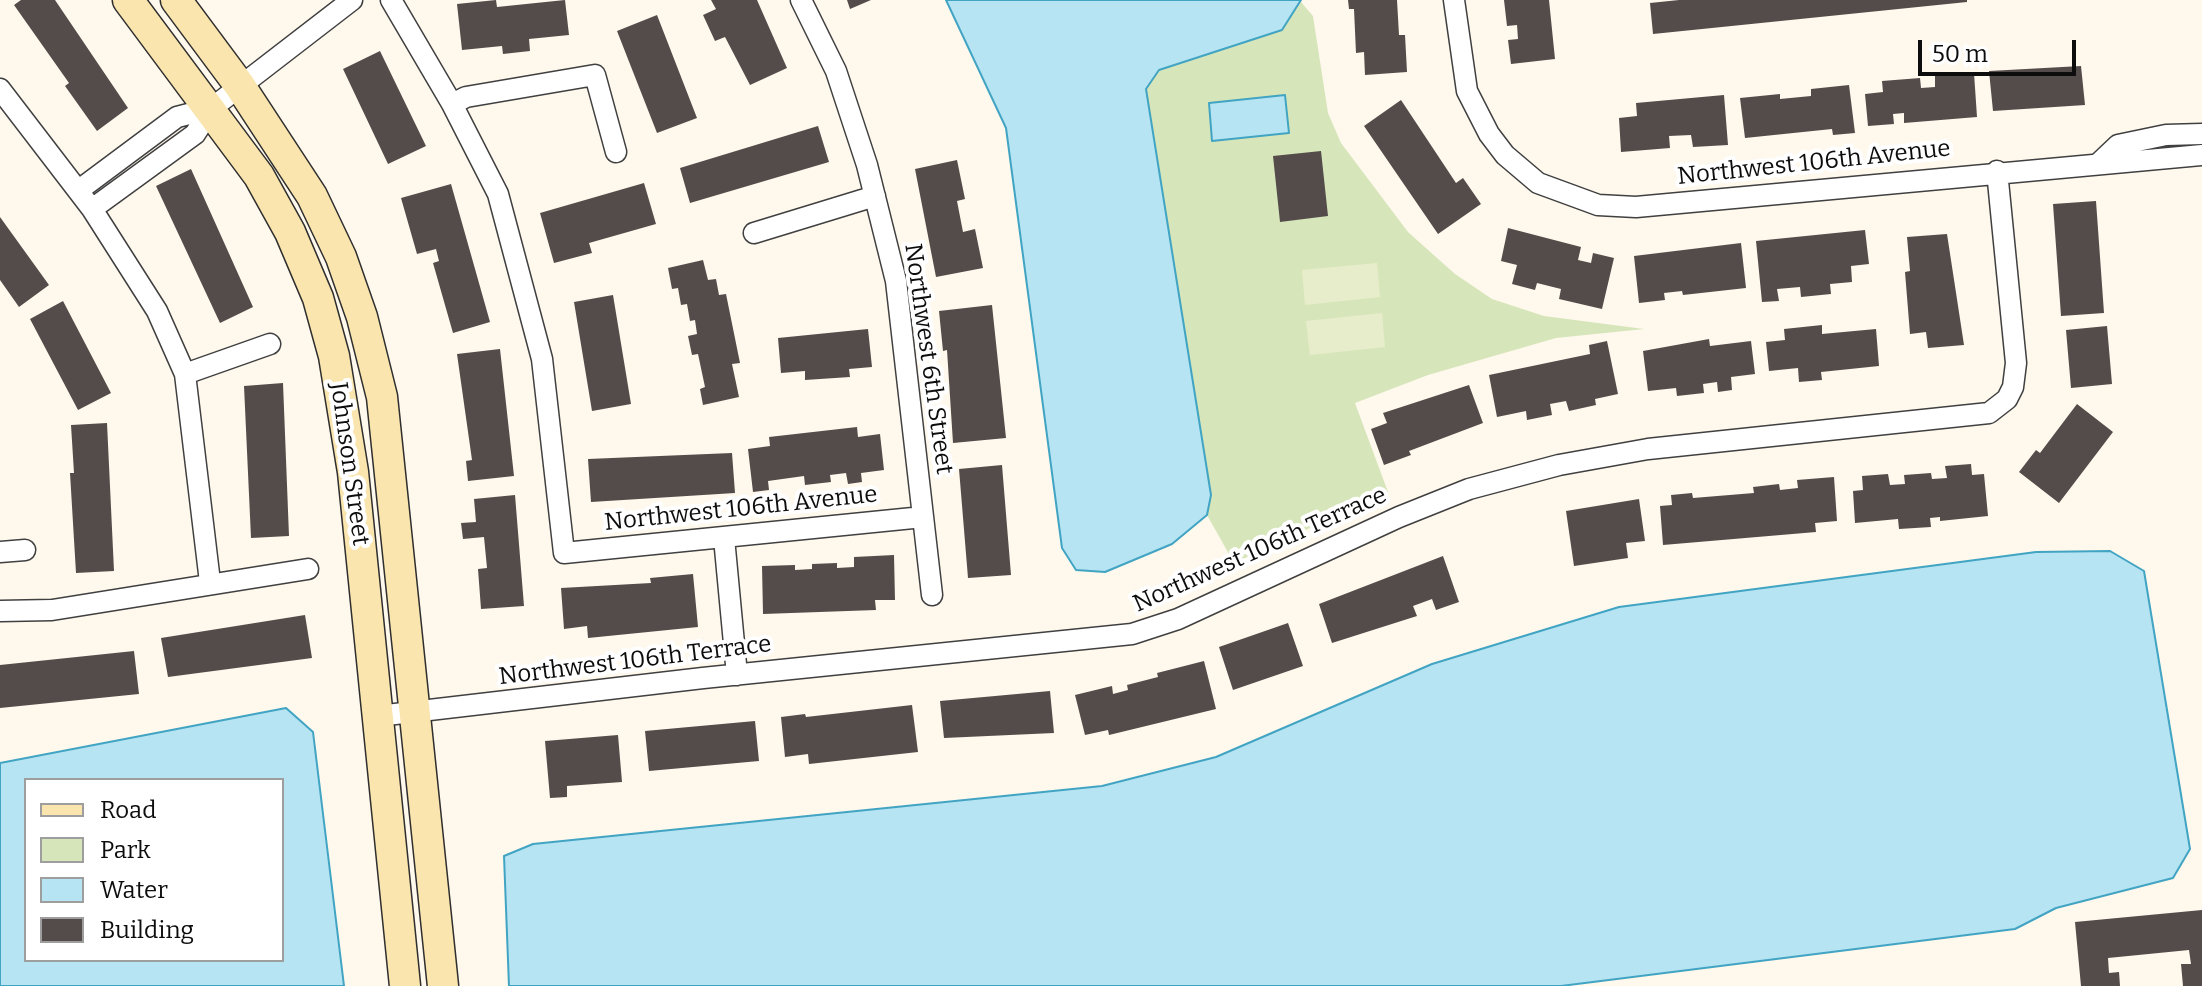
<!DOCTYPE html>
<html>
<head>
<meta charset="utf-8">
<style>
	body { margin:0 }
	#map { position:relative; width:2202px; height:986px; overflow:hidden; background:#fef8ed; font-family:Bitter,serif }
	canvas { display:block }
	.legend { position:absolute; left:24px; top:778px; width:260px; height:184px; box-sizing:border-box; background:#fff; border:2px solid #9e9e9e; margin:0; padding:10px 14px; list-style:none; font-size:24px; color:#0d0d0d }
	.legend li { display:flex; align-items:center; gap:16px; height:40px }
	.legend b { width:40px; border:2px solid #9e9e9e }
	.scale { position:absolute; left:1918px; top:40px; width:158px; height:36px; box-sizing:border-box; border:4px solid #0d0d0d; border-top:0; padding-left:10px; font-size:24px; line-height:28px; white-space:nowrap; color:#0d0d0d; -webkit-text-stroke:6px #fff; paint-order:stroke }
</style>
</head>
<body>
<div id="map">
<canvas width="2202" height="986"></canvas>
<ul class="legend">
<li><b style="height:10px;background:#f9e5ad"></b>Road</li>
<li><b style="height:22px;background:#d7e6ba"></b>Park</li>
<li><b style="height:22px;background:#b6e4f2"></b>Water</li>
<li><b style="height:22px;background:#544c4a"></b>Building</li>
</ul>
<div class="scale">50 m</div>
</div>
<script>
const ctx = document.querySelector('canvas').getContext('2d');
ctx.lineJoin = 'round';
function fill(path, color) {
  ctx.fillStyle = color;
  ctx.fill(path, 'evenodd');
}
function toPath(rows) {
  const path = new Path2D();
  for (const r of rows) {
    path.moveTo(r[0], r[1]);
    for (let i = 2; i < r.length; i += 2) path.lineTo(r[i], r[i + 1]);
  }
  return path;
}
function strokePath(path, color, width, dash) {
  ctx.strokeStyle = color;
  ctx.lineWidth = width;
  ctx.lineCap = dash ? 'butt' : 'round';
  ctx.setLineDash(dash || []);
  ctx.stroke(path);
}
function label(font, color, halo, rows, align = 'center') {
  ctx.font = font + ' Bitter,serif';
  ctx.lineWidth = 8;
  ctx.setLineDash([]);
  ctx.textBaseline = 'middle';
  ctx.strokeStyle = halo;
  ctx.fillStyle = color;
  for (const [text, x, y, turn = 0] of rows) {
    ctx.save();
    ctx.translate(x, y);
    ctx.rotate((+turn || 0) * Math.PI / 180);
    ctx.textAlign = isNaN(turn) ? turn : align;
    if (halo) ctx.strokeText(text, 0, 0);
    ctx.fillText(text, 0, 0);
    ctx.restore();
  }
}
const green = toPath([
	[1301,2,1313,16,1328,113,1341,143,1408,232,1455,274,1492,299,1544,316,1644,329,1556,338,1428,375,1355,403,1388,492,1234,563,1207,515,1211,495,1146,89,1159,70,1281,30]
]);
const pitch = toPath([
	[1377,263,1380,297,1305,305,1302,270],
	[1382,313,1385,347,1310,355,1306,321]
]);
const water = toPath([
	[946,0,1301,0,1282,30,1159,70,1146,89,1211,495,1207,515,1172,544,1105,572,1076,570,1062,548,1006,128,946,0],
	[1285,95,1289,133,1212,141,1209,103,1285,95],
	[2110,551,2144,571,2190,849,2173,878,2056,908,2015,929,1561,986,509,986,504,856,533,844,1102,786,1216,757,1432,664,1619,607,2036,552,2110,551],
	[286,708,313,732,344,986,0,986,0,763,286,708],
	[26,780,282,780,282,960,26,960,26,780]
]);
const building = toPath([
	[21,0,55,0,128,108,97,131,65,86,69,83,14,5],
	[496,0,497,7,565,0,569,35,529,39,530,51,503,54,502,46,462,50,457,4],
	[711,0,757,0,787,68,750,85,725,37,715,41,703,15,716,9],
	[847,0,871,0,850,9],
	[1348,0,1397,0,1399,35,1405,35,1407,72,1365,75,1364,52,1356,53,1354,9,1349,9],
	[1504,0,1549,0,1555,59,1511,64,1508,40,1518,39,1517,25,1507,26],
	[1679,0,1967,0,1967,2,1653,34,1650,3],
	[657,15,697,118,657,133,617,31],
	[380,51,426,146,388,164,343,69],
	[2081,66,2085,105,1993,111,1989,71],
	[1974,73,1977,117,1904,123,1904,113,1893,114,1894,124,1868,126,1865,94,1883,92,1882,81,1920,78,1921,88,1935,87,1935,76],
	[1849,85,1855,133,1833,135,1832,129,1745,138,1740,98,1780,94,1780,99,1811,96,1811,89],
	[1724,95,1728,145,1693,147,1691,135,1669,136,1670,148,1621,152,1619,118,1637,116,1636,103],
	[1401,100,1456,183,1463,178,1481,204,1438,234,1364,126],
	[818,126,829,162,690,203,680,168],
	[1321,151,1328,216,1280,222,1273,156],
	[957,160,965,199,957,201,963,232,975,229,983,268,936,277,915,169],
	[191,169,253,307,220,323,156,186],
	[644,183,656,224,589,243,592,253,554,263,540,213],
	[451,184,490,322,453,333,433,263,439,261,436,249,417,254,401,198],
	[2096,201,2104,313,2061,316,2053,204],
	[0,217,49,285,19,307,0,280],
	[1508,228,1581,247,1578,260,1591,263,1593,253,1614,258,1602,309,1559,299,1561,289,1537,283,1535,290,1512,284,1517,265,1501,261],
	[1865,230,1869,264,1851,266,1852,282,1830,284,1831,294,1801,297,1800,287,1777,289,1779,301,1762,302,1756,241],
	[1947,234,1964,345,1928,348,1926,332,1910,334,1905,272,1910,271,1907,237],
	[1741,243,1746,288,1683,295,1682,291,1664,293,1665,300,1639,303,1634,256],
	[703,260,708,280,716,279,719,295,726,294,740,363,732,364,739,397,703,405,700,389,705,387,698,354,692,355,688,336,697,334,695,320,690,321,687,304,681,305,678,288,672,289,668,268],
	[613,295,631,404,592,411,574,302],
	[63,301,111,393,78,410,30,319],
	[992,305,1006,438,953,443,947,350,943,351,939,311],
	[1822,325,1822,334,1876,329,1879,366,1821,372,1822,380,1799,382,1798,368,1769,371,1766,342,1785,340,1784,329],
	[2107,326,2112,384,2071,388,2066,330],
	[868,329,872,367,849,369,850,377,805,380,805,371,781,373,778,338],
	[1709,339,1710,346,1751,341,1755,374,1731,377,1732,390,1718,392,1717,382,1703,384,1704,393,1677,396,1676,388,1648,391,1643,351],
	[1607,341,1618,394,1595,399,1596,405,1569,411,1566,401,1550,404,1552,415,1527,420,1526,411,1497,417,1489,375,1590,354,1589,345],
	[500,349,514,476,468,481,466,461,472,460,457,354],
	[283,383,289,536,251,538,244,386],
	[1469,385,1483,423,1409,451,1411,455,1384,465,1371,429,1387,423,1383,413],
	[2077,404,2113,432,2059,503,2019,472,2036,450,2040,453],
	[107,423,114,571,76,573,70,473,74,473,71,425],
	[857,427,858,437,880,434,884,470,861,473,862,482,848,484,846,473,830,475,831,482,805,485,804,476,768,481,769,490,753,492,748,449,770,446,769,437],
	[732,453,735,493,591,502,588,459],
	[1971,464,1972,475,1984,474,1988,516,1940,521,1940,517,1930,518,1931,527,1899,529,1898,519,1855,523,1853,491,1863,490,1862,476,1888,474,1890,485,1905,484,1904,475,1931,473,1932,479,1947,478,1945,466],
	[1002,465,1011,575,968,578,959,469],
	[1834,477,1837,521,1815,523,1816,532,1663,545,1660,506,1672,505,1671,495,1692,493,1693,498,1754,493,1753,487,1779,484,1780,490,1798,488,1797,480],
	[515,495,524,606,481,609,478,569,487,568,484,537,463,539,461,523,476,522,474,499],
	[1639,499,1645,541,1626,543,1628,558,1574,566,1566,511],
	[894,555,895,600,875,600,876,610,763,614,762,566,795,565,795,570,812,569,812,564,837,563,837,568,854,567,854,557],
	[1443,556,1459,602,1436,610,1432,599,1413,606,1417,616,1332,643,1319,604],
	[693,574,698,627,588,638,587,626,564,629,561,588,651,583,650,578],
	[305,615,312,658,168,677,161,638],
	[1288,623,1303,666,1233,690,1219,647],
	[134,651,139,694,0,708,0,665],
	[1204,661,1216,709,1109,735,1108,730,1085,735,1075,695,1112,686,1113,694,1128,690,1127,685,1158,677,1157,673],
	[1050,691,1054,733,944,738,940,701],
	[912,705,918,752,809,764,808,754,785,757,781,717,805,714,806,717],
	[755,721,759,761,649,771,645,731],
	[618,735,622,782,567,786,567,797,550,798,545,741],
	[2202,910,2202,986,2183,986,2181,964,2191,964,2189,950,2108,958,2109,973,2119,972,2120,986,2081,986,2075,922]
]);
const street = toPath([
	[391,0,452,104,498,194,542,359,564,553,923,517],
	[801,0,836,71,867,165,896,281,932,595],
	[1454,0,1467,91,1489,134,1505,155,1538,183,1598,205,1636,207,2202,155],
	[0,89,92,209,157,311,185,374,210,582],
	[452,104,466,97,595,75,616,152],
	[2099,163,2118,145,2166,135,2202,134],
	[79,190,177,117,212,108],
	[92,209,195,134,212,108,352,0],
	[754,233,875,196],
	[185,374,270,344],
	[724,538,737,675],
	[0,552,25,550],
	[0,611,52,610,308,569],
	[378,716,703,678,1132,634,1178,619,1399,517,1469,489,1559,465,1648,449,1989,413,2007,399,2013,387,2016,363,1997,171]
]);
const secondary = toPath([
	[128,0,259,176,290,232,318,298,334,356,353,472,405,986],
	[176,0,240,86,312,196,341,257,362,317,382,397,443,986]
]);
const streetNames = [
	["Northwest 106th Avenue",1814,163,-6],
	["Northwest 6th Street",928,359,82],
	["Johnson Street",349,464,82],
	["Northwest 106th Avenue",741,509,-6],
	["Northwest 106th Terrace",1260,550,-24],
	["Northwest 106th Terrace",635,661,-7]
];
fill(green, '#d7e6ba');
fill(pitch, '#e7edcb');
fill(water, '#b6e4f2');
strokePath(water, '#42a4c3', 2);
fill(building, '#544c4a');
strokePath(street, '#404040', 23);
strokePath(secondary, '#2f2f2f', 33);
strokePath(street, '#fff', 20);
strokePath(secondary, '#f9e5ad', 30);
label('24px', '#0d0d0d', '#fff', streetNames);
</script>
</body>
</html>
